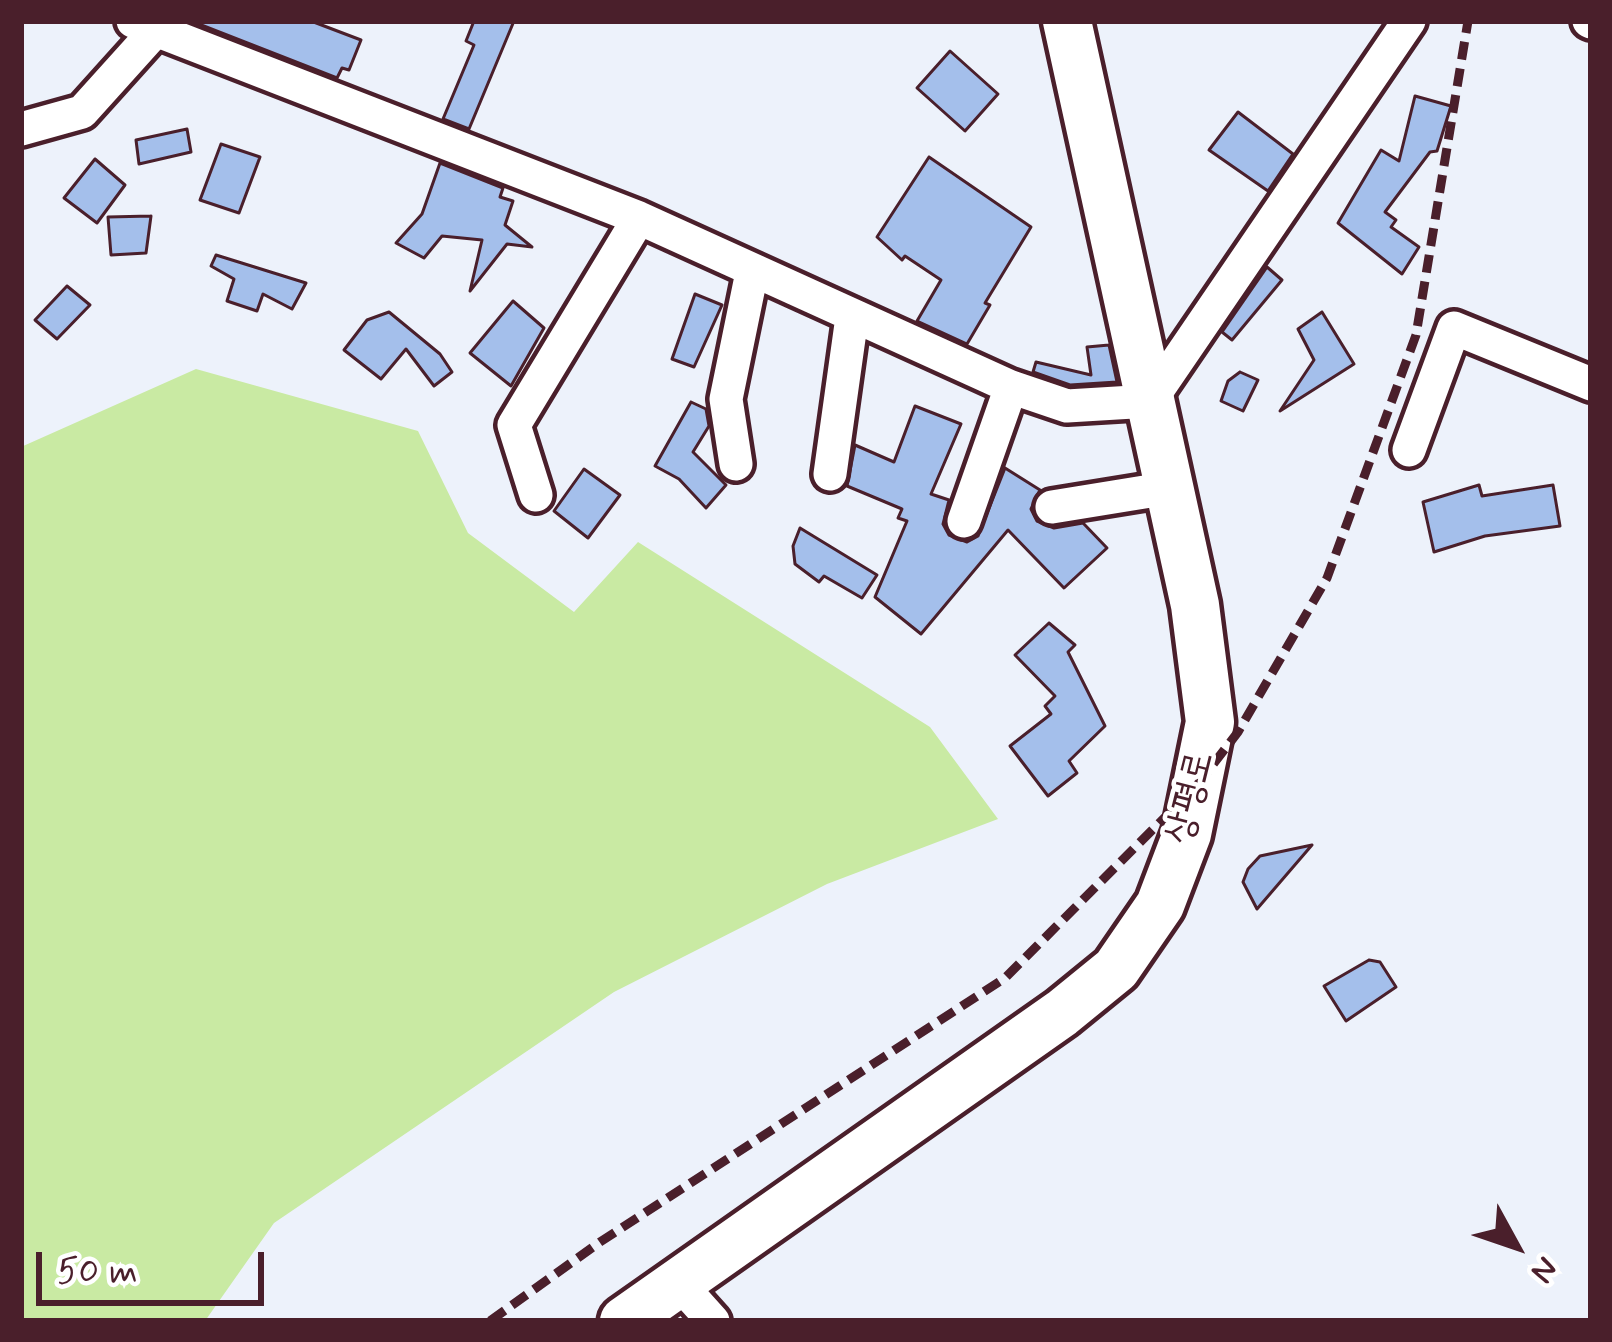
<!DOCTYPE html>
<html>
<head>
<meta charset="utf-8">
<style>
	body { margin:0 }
	#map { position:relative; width:1612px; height:1342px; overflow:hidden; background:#edf2fb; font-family:Mynerve,sans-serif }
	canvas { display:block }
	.frame { position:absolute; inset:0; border:24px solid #4a1f2b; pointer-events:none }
	.north { position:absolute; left:1456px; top:1186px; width:120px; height:120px; -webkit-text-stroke:9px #fff; paint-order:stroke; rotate:130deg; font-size:33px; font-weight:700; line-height:48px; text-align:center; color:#4a1f2b }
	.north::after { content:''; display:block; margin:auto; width:42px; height:54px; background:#4a1f2b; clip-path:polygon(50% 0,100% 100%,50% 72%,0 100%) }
	.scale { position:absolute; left:36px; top:1252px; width:228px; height:54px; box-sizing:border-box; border:6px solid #4a1f2b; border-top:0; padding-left:15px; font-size:36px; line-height:42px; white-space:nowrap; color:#4a1f2b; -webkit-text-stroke:9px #fff; paint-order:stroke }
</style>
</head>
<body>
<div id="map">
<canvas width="1612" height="1342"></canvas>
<div class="frame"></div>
<div class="north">N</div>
<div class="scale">50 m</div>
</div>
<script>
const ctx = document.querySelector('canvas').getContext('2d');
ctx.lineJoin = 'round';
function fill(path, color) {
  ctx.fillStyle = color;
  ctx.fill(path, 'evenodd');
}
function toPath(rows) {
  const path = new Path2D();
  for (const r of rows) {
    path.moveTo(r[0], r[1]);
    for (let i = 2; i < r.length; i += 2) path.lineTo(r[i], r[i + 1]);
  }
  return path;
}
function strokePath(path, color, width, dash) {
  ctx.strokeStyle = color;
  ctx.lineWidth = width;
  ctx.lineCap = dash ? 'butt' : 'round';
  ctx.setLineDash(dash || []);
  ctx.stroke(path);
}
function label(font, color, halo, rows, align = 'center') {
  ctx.font = font + ' Mynerve,"Poor Story",sans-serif';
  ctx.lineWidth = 9;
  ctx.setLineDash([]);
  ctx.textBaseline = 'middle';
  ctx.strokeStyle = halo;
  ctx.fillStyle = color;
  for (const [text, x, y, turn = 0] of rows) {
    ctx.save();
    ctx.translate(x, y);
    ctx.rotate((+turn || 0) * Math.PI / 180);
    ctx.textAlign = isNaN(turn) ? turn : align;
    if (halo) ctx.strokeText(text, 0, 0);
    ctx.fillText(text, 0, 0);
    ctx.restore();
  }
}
const green = toPath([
	[196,369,418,431,468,533,574,612,638,542,930,727,998,819,827,884,614,992,274,1223,205,1321,21,1321,21,447]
]);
const building = toPath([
	[191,21,311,21,361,40,349,70,342,68,337,78,191,21],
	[474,21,514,21,469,129,443,119,474,45,466,41,474,21],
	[950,51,998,94,965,131,917,88,950,51],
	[1415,96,1451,106,1437,151,1430,152,1385,212,1396,220,1391,227,1419,247,1402,274,1338,223,1381,150,1399,161,1415,96],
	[1238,112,1293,154,1268,191,1209,150,1238,112],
	[187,129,191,152,139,164,136,140,187,129],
	[221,144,260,157,239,213,200,200,221,144],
	[929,157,1031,227,985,303,990,305,967,344,917,321,941,280,905,256,902,260,877,237,929,157],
	[95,159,125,185,97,223,64,198,95,159],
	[440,163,503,188,500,197,513,201,505,225,532,247,507,244,470,291,482,240,442,236,424,258,396,243,422,214,440,163],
	[151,216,146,253,111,255,108,217,151,216],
	[216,255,306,283,292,309,263,294,257,311,227,301,234,279,211,266,216,255],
	[1267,267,1282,280,1232,340,1222,332,1267,267],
	[67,286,90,305,57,339,35,320,67,286],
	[695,294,722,305,694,367,672,359,695,294],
	[513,301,544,328,511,386,470,353,513,301],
	[389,312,440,354,452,372,434,386,406,349,381,379,344,350,367,320,389,312],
	[1322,312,1354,364,1280,411,1314,360,1298,329,1322,312],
	[1109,345,1117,382,1070,385,1033,372,1036,362,1091,375,1087,347,1109,345],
	[1240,372,1258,380,1243,411,1221,401,1228,381,1240,372],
	[691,402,706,409,709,426,693,452,726,485,706,508,679,479,655,466,691,402],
	[915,406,961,424,931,494,949,500,943,524,949,535,967,542,978,536,1005,468,1040,490,1031,509,1037,521,1054,528,1083,523,1107,548,1064,588,1008,530,921,634,875,597,907,521,898,518,902,509,847,486,855,445,894,462,915,406],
	[584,469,620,495,588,538,554,511,584,469],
	[1479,485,1482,496,1553,485,1560,526,1485,536,1434,552,1423,502,1479,485],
	[800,528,877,575,862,598,824,576,819,582,795,564,793,546,800,528],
	[1049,623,1075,645,1068,652,1105,726,1069,761,1077,773,1048,796,1010,746,1051,714,1045,706,1055,696,1015,655,1049,623],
	[1312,845,1257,909,1243,882,1248,869,1260,856,1312,845],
	[1369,960,1380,962,1396,987,1346,1021,1324,986,1369,960]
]);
const minor = toPath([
	[133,21,639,218,1011,387,1067,406,1150,401,1409,21],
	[1589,21,1591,22],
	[21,129,82,112,155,31],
	[1409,450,1454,328,1591,384],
	[736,464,726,399,752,272],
	[830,474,852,317],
	[536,495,514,425,639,218],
	[1052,507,1169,488],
	[964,521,1011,387],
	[678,1282,713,1321]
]);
const secondary = toPath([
	[624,1321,1062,1013,1116,969,1160,905,1187,834,1210,722,1195,605,1067,21]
]);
const rail = toPath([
	[490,1321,600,1242,1005,978,1198,784,1238,732,1327,578,1416,335,1468,21]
]);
const streetNames = [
	["상평로",1192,798,-76]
];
fill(green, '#c9eaa3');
fill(building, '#a4bfeb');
strokePath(building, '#4a1f2b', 3);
strokePath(minor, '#4a1f2b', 42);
strokePath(secondary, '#4a1f2b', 57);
strokePath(minor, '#fff', 33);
strokePath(secondary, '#fff', 48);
strokePath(rail, '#4a1f2b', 9, [18, 9]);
label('39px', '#4a1f2b', '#fff', streetNames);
</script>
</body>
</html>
